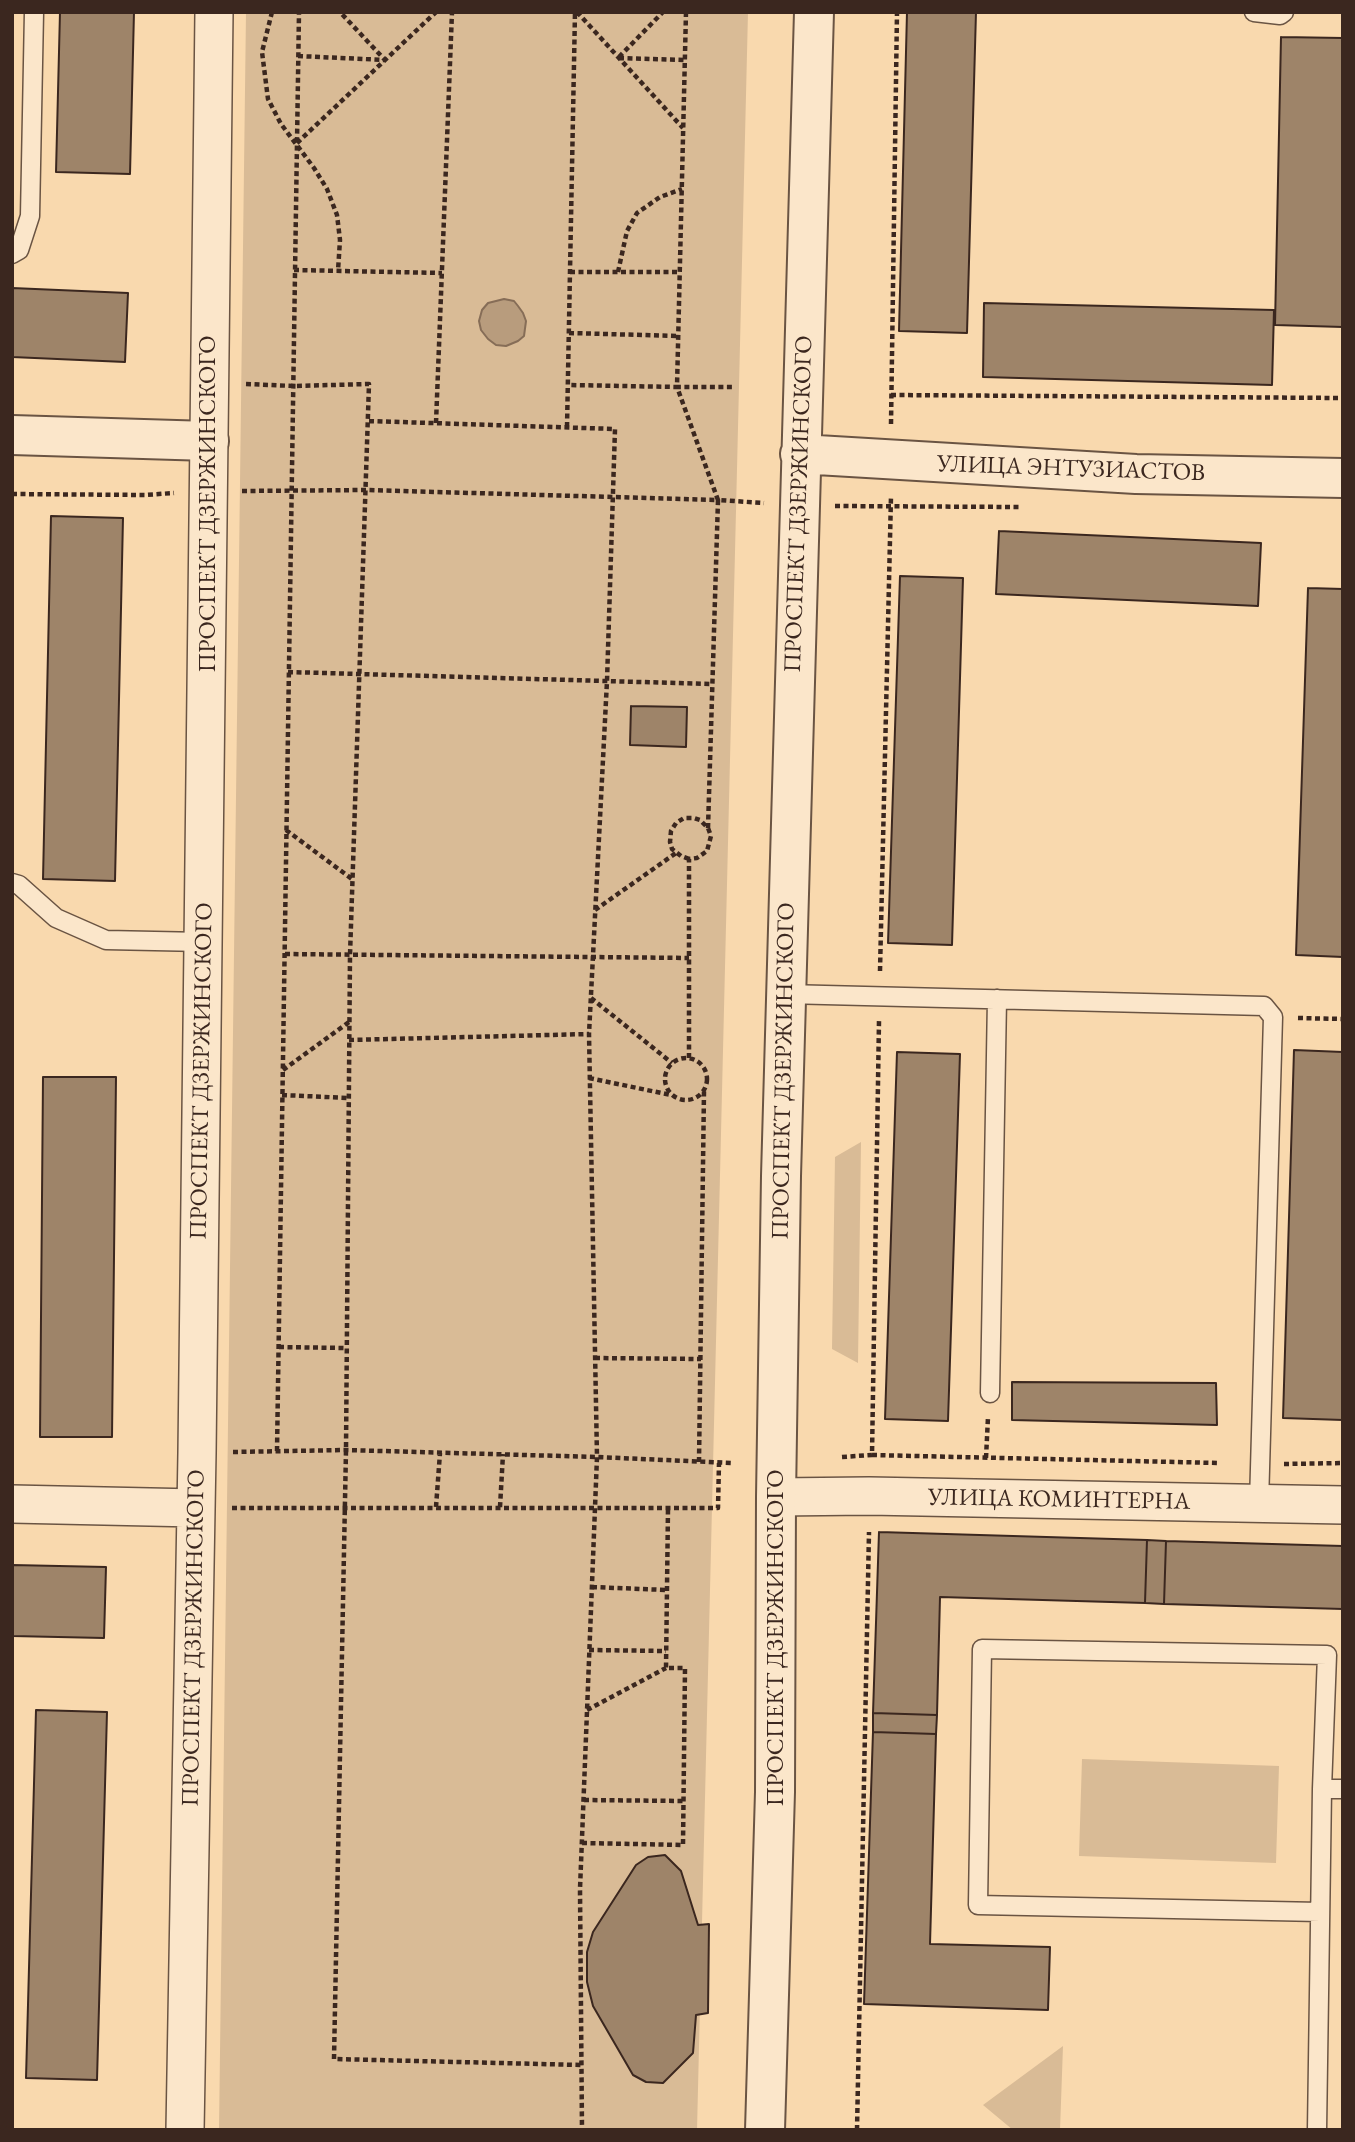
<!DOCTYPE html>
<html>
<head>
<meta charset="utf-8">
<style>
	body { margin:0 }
	#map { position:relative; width:1355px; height:2142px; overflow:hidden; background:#f9d9ae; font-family:"EB Garamond",serif }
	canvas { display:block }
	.frame { position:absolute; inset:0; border:14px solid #3b271f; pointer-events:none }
</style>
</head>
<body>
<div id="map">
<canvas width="1355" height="2142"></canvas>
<div class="frame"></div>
</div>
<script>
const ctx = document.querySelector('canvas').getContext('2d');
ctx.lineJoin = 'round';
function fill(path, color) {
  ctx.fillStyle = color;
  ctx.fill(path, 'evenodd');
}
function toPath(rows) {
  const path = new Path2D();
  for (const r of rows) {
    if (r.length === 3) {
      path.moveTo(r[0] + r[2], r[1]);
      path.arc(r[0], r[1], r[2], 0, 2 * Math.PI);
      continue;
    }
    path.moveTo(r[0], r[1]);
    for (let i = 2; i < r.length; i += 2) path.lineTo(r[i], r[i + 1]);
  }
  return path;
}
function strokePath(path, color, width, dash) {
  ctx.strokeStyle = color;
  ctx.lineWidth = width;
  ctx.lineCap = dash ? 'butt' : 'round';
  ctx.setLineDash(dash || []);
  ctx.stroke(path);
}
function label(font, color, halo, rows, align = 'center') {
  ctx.font = font + ' "EB Garamond",serif';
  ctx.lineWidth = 5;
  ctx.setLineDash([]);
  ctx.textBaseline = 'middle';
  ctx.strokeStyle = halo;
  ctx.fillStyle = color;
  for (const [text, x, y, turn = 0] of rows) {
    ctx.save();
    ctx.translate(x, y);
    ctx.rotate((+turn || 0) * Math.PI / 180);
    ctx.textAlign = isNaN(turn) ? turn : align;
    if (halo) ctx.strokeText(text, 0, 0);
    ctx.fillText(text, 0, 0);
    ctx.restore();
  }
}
const green = toPath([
	[246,12,748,12,697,2130,219,2130],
	[861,1142,858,1363,832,1349,835,1157],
	[1082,1759,1279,1766,1276,1863,1079,1856],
	[1063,2046,1060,2130,1013,2130,983,2105]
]);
const water = toPath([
	[504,299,514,301,518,306,523,313,526,321,524,336,518,341,506,346,496,345,488,339,481,330,479,321,482,310,488,303,504,299]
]);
const building = toPath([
	[60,12,134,12,130,174,56,172,60,12],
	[907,12,976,12,967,333,899,331,907,12],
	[1281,37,1343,38,1343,327,1275,325,1281,37],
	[12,288,128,293,125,362,12,357,12,288],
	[984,303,1274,310,1272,385,983,377,984,303],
	[51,516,123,518,115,881,43,879,51,516],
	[999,531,1261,543,1258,606,996,594,999,531],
	[900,576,963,578,952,945,888,943,900,576],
	[1308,588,1343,589,1343,957,1296,955,1308,588],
	[631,706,687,707,686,747,630,745,631,706],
	[1294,1050,1343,1052,1343,1420,1283,1418,1294,1050],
	[897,1052,960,1054,948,1421,885,1419,897,1052],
	[43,1077,116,1077,112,1437,40,1437,43,1077],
	[1012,1382,1216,1383,1217,1425,1012,1420,1012,1382],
	[879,1532,1147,1540,1145,1603,940,1597,937,1715,873,1713,879,1532],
	[1147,1540,1166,1541,1164,1604,1145,1603,1147,1540],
	[1166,1541,1343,1546,1343,1609,1164,1604,1166,1541],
	[12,1565,106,1567,104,1638,12,1636,12,1565],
	[36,1710,107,1712,97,2080,26,2078,36,1710],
	[873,1713,937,1715,936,1734,873,1732,873,1713],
	[873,1732,936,1734,930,1944,1050,1947,1048,2010,864,2004,873,1732],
	[665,1855,681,1871,698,1925,709,1924,708,2013,696,2015,693,2053,663,2083,646,2082,633,2075,593,2006,587,1982,587,1952,593,1932,636,1865,648,1857,665,1855]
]);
const path = toPath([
	[272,12,262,52,268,99,281,124,314,168,327,189,337,215,340,240,338,271],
	[577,12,683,128],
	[686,12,677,387,732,387],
	[298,56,385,60,340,12],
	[619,57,663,12],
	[619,58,685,60],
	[297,143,436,12],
	[294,270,442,273],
	[570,272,680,272],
	[618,272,627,231,637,213,660,197,682,189],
	[569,333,679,336],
	[246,384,294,386,369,384,350,955,346,1450,334,2059,582,2065],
	[891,395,1343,398],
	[369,421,615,429,607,681,589,1034,597,1457,580,1889,582,2130],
	[436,423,452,12],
	[891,424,897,12],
	[567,427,575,12],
	[242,491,367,490,718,500,677,387,568,385],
	[12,494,145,495,174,493],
	[835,506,1019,507],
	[288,672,711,684],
	[708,828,718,500,764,503],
	[286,830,352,879],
	[595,910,676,853],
	[285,954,689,958],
	[880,971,891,496],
	[591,998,672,1063],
	[1298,1018,1343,1019],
	[349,1040,589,1034],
	[686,1079,21],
	[689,1058,689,859,697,858,707,851,711,836,708,828,700,820,694,818,684,818,676,823,671,831,670,842,672,849,681,856,689,859],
	[283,1070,349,1022],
	[589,1078,671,1095],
	[282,1095,349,1098],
	[279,1347,346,1348],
	[595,1358,701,1359],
	[277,1451,299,12],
	[233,1452,346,1450,597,1457,732,1463],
	[872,1455,1219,1463],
	[842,1457,872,1455,879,1021],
	[986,1458,988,1417],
	[699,1462,704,1091],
	[1284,1464,1343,1463],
	[436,1507,440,1453],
	[500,1507,503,1454],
	[232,1508,718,1508,719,1463],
	[592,1587,667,1590],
	[589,1650,666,1651],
	[587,1710,666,1668],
	[584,1800,684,1801],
	[582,1843,683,1845,685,1668,666,1668,668,1508],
	[857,2130,869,1532]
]);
const service = toPath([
	[1254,12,1280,15,1284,12],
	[12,254,19,250,30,216,34,12],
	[12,883,19,885,56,918,106,940,203,942],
	[785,994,1264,1006,1273,1017,1259,1503],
	[990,1393,997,999],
	[1320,1912,978,1905,982,1649,1327,1655,1322,1789],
	[1317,2130,1322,1789,1343,1789]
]);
const minor = toPath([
	[776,1497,869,1496,1343,1505],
	[12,1504,196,1508],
	[185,2130,197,1453,214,12]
]);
const tertiary = toPath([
	[12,435,209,441],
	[800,454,1136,474,1343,478],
	[765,2130,775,1792,776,1497,781,1176,814,12]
]);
const streetNames = [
	["УЛИЦА ЭНТУЗИАСТОВ",1071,469,2],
	["ПРОСПЕКТ ДЗЕРЖИНСКОГО",208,504,-90],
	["ПРОСПЕКТ ДЗЕРЖИНСКОГО",799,504,-88],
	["ПРОСПЕКТ ДЗЕРЖИНСКОГО",202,1071,-89],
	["ПРОСПЕКТ ДЗЕРЖИНСКОГО",784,1071,-89],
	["УЛИЦА КОМИНТЕРНА",1059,1500,1],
	["ПРОСПЕКТ ДЗЕРЖИНСКОГО",194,1638,-89],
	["ПРОСПЕКТ ДЗЕРЖИНСКОГО",776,1638,-90]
];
fill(green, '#d9bb96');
fill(water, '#b89c7d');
strokePath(water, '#866d57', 2);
fill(building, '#9e8469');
strokePath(building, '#3b271f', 2);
strokePath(service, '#6a5443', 21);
strokePath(minor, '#6a5443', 40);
strokePath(tertiary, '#6a5443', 42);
strokePath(path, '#3b271f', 4.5, [5, 3.5]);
strokePath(service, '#fbe6ca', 18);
strokePath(minor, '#fbe6ca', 37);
strokePath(tertiary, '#fbe6ca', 38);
label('24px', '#3b271f', '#fbe6ca', streetNames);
</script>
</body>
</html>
